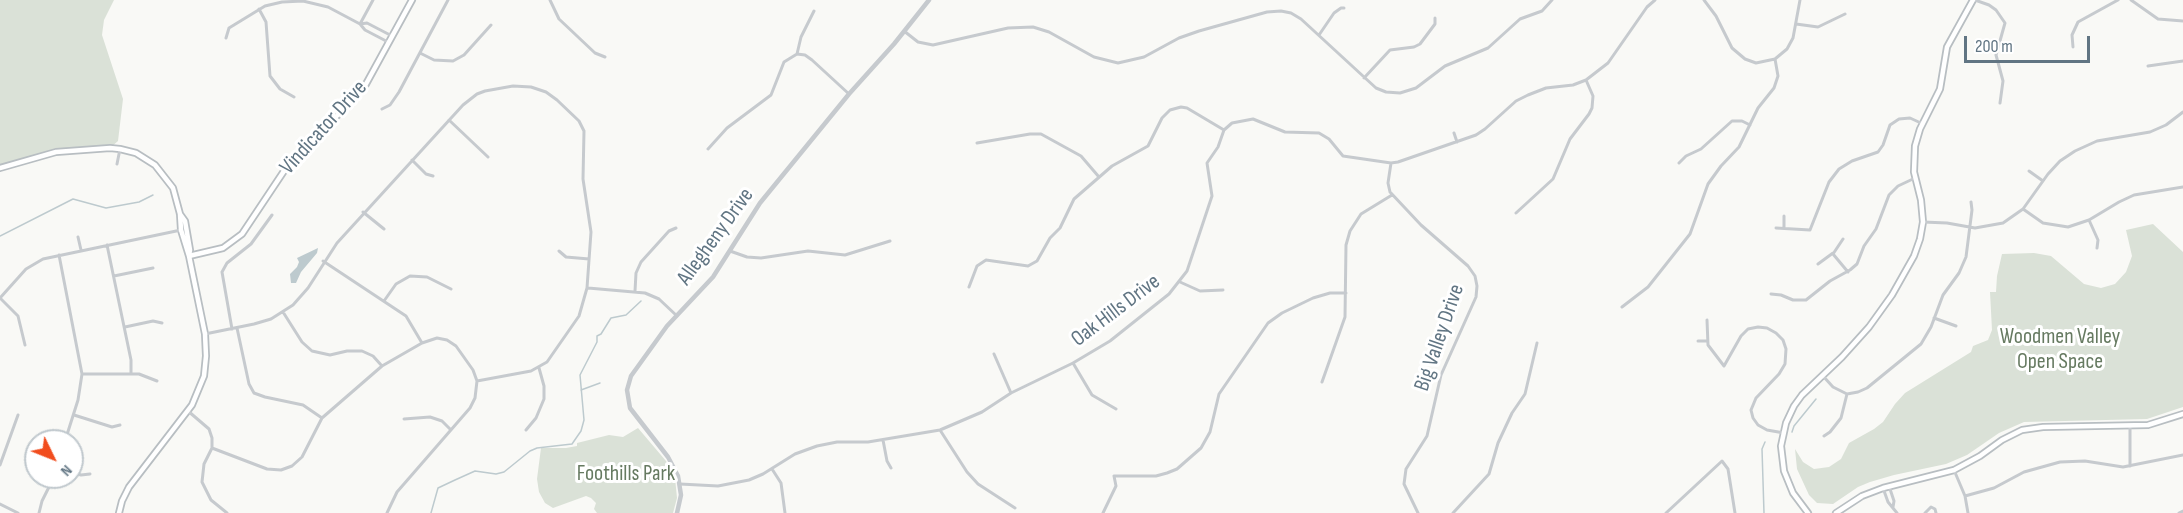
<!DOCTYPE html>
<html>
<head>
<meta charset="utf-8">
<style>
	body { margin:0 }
	#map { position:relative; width:2183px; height:513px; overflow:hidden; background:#f9f9f6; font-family:"Sofia Sans Condensed",sans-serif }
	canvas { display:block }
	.north { position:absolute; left:24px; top:429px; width:60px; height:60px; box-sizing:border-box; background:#fff; border:2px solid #c0c8cd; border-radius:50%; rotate:133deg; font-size:16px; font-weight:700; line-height:24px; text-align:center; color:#617583 }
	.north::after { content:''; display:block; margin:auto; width:21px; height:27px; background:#f14d1e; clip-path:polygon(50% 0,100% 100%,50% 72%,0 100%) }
	.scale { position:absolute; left:1964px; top:36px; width:126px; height:27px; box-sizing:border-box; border:3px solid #617583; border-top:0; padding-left:8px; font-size:18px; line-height:21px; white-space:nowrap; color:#617583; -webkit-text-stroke:4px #fff; paint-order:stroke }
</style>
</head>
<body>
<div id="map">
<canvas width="2183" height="513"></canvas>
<div class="north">N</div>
<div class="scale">200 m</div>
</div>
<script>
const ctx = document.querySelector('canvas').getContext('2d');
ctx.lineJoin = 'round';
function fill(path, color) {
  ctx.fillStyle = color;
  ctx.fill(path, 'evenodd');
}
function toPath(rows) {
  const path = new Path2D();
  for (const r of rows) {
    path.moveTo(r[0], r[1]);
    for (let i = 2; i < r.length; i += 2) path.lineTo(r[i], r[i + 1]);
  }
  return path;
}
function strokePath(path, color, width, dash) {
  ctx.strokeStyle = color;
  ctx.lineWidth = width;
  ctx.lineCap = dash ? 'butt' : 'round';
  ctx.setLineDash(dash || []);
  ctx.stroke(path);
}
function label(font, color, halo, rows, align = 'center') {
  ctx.font = font + ' "Sofia Sans Condensed",sans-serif';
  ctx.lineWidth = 6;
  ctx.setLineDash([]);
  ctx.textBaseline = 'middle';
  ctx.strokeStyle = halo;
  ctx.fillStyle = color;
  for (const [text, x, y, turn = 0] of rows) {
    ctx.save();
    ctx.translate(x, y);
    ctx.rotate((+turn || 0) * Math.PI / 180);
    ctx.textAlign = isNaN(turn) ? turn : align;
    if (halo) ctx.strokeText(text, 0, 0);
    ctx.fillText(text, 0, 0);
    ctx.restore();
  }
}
const green = toPath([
	[0,0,114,0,104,20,102,35,123,99,118,141,110,148,46,154,0,169],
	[2153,224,2183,252,2183,407,2147,419,2024,422,1999,433,1967,455,1946,464,1894,475,1870,482,1858,487,1833,504,1817,503,1809,495,1797,469,1795,449,1803,462,1814,469,1829,467,1841,459,1849,443,1874,429,1883,422,1895,404,1905,393,1971,352,1973,346,1988,340,1992,330,1990,292,1996,292,1997,276,2002,254,2034,253,2051,256,2084,284,2101,288,2115,284,2126,272,2132,256,2126,230],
	[638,428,666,461,675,478,677,498,673,513,597,513,594,509,596,503,591,498,586,496,553,508,545,503,539,492,537,479,541,448,566,448,577,446,577,443,609,435,623,437]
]);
const water = toPath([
	[318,248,317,253,301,272,296,283,291,283,290,274,297,267,299,262,297,258]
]);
const stream = toPath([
	[0,236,73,199,106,208,139,202,153,195],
	[581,390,600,383],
	[1792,432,1794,426,1816,399],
	[431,513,438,488,455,480,475,471,496,474,504,472,530,451,537,448,572,444,581,431,584,420,580,375,597,342,597,336,601,334,611,318,626,315,641,301],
	[1764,513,1762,449,1765,442]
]);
const minor = toPath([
	[550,0,559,19,595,53,605,57],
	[1704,0,1716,16,1732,48,1745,59,1756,63,1775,59,1787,49,1793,38,1800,0],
	[1975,0,1989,5,1996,10,2005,23,1996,55,2003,81,2000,103],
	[2131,0,2158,19,2183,21],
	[259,9,266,22,270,76,280,89,294,97],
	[360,24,367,23,392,36],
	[360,24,373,0],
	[1796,24,1818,27,1845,14],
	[904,31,918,42,933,45,1008,28,1033,27,1049,32,1094,57,1118,63,1144,57,1179,38,1199,31,1267,12,1281,11,1291,13,1301,19,1376,88,1386,92,1400,93,1416,88,1445,66,1488,48,1520,19,1542,11,1552,0],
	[1319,35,1334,13,1341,8,1344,8],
	[226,38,229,28,265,6,282,2,303,1,328,7,360,24,365,30,388,42],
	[2073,47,2072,35,2078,22,2118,0],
	[420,53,434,60,453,61,464,55,491,25],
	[797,54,805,55,812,60,849,94],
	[797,54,801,37,814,11],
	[2148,66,2183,61],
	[1364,78,1390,50,1414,47,1420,44,1435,24,1435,18],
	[382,109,390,105,399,92,448,0],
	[449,120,488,157],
	[1454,133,1457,142],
	[977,143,1030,134,1041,134,1081,156,1099,177],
	[708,149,727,128,771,95,784,62,797,54],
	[412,160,426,174,433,176],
	[1391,163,1388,183,1390,192,1421,225,1468,266,1475,276,1477,286,1476,297,1441,375,1427,436,1406,469,1404,484,1418,513],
	[1679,163,1686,156,1701,149,1732,121,1742,121,1750,125],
	[117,164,120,149],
	[2029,171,2043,181],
	[2023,209,2043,223,2068,227,2089,220,2119,202,2134,195,2183,187],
	[363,212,384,229],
	[1516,213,1553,179,1570,139,1589,114,1592,108,1593,96,1586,80],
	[1784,216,1784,228],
	[2089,220,2098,240,2097,248],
	[1923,222,1947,223,1975,228,2003,223,2023,209,2048,174,2060,161,2075,151,2097,141,2150,132,2166,125,2183,112],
	[1776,228,1810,230,1829,182,1839,169,1852,161,1878,152,1883,145,1890,125,1899,119,1910,118,1923,124],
	[78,237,81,250],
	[1843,239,1833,254,1848,272],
	[107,245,131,360,131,374],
	[559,251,566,257,589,259],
	[730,251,747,257,761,258,808,251,845,255,890,241],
	[59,255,82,374,78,400,65,441],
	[323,261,406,316,422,343],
	[1818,264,1833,253],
	[114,276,153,268],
	[1180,282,1200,291,1223,290],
	[969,287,977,266,986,260,1028,266,1037,261,1050,238,1060,228,1074,199,1112,166,1148,146,1162,118,1170,110,1181,107,1187,108,1224,130],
	[588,288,645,293,659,299,677,316],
	[635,291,636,273,641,262,669,231,676,228],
	[1771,294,1781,295,1793,300,1806,300,1830,281,1850,270,1857,264,1864,246,1876,229,1889,195,1898,186,1915,178],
	[0,298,26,269,43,259,181,230],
	[0,298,18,316,25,345],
	[384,301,396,284,410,276,427,277,451,289],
	[1622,307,1648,287,1690,234,1708,184,1721,166,1739,147,1758,108,1774,88,1778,76,1775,59],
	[283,312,302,342,312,351,330,355,347,351,362,351,373,356,382,366],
	[1934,318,1956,326],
	[1707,320,1708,345,1724,366,1741,336,1748,329,1758,327,1767,328,1776,333,1783,340,1786,349,1785,364,1779,374,1756,398,1751,410,1753,418,1758,425,1767,430,1784,433],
	[125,327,153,321,162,323],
	[237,328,249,384,254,393,265,397,303,405,322,418],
	[232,329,222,272,227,263,251,244,272,215],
	[205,334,254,324,271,319,293,305,308,288,337,243,463,105,477,94,485,91,513,86,531,87,546,92,557,100,579,121,584,131,583,179,591,232,587,288,579,316,547,362,531,371,477,381],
	[1698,341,1707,341],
	[994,354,1011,393],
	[1073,363,1092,395,1116,409],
	[82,374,139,374,157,381],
	[1823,376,1833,387,1847,394,1858,392,1867,388,1921,344,1931,327,1943,295,1959,273,1966,257,1972,210,1971,202],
	[1322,382,1345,317,1346,245,1350,231,1361,214,1392,195],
	[188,411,209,429,212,438,212,448],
	[74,415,112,427,120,425],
	[404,419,430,417,442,421,451,430],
	[526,430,536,418,544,399,544,386,539,368],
	[940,430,967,472,978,484,1015,508],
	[1824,436,1830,432,1841,418,1847,394],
	[883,440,887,461,891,468],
	[0,465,18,415],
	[2130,466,2130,426],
	[772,469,781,483,785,513],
	[1954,470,1965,496,1968,513],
	[72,472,81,475,90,474],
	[680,484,718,486,749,480,763,474,795,454,817,446,837,442,868,442,940,430,982,412,1011,393,1073,363,1110,341,1169,294,1187,271,1212,196,1207,163,1218,147,1224,130,1232,123,1253,119,1285,132,1319,133,1329,139,1343,156,1391,163,1398,162,1476,135,1485,129,1516,101,1528,95,1546,88,1573,85,1586,80,1608,63,1647,7,1655,0],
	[1889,486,1894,501,1893,507],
	[1883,488,1888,502,1897,513],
	[1965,496,1994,488,2024,472,2060,462,2085,461,2123,467,2183,455],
	[0,504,18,513],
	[39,513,42,501,54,477],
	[227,513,211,500,202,482,204,464,212,448,267,469,281,470,292,466,302,457,322,418,382,366,422,343,437,338,447,340,456,346,473,370,477,381,475,398,470,408,397,492,387,513],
	[1103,513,1116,486,1114,476,1156,476,1167,473,1177,469,1201,448,1210,432,1219,394,1268,323,1282,313,1313,298,1330,293,1346,293],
	[1453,513,1489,474,1498,443,1512,413,1525,394,1537,343],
	[1666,513,1722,461,1728,469,1735,513],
	[1925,513,1931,507,1935,509,1936,513],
	[2179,513,2183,511]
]);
const tertiary = toPath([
	[677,513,681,495,678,476,668,457,630,408,627,390,631,376,667,326,713,277,760,203,849,94,894,44,929,0]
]);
const secondary = toPath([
	[0,168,56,152,110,148,120,149,136,153,155,165,173,188,180,214,181,230,189,256],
	[189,256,223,248,242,234,292,159,344,109,366,84,412,0],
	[119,513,122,501,129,487,192,405,204,376,206,356,205,334,189,256,190,250,185,221,180,214],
	[1808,513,1793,493,1784,471,1781,446,1786,423,1794,406,1802,395,1842,357,1869,327,1892,295,1914,256,1920,239,1923,222,1921,200,1914,172,1915,146,1920,129,1940,89,1947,47,1973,0],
	[1836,513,1862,496,1883,488,1954,470,1980,456,2002,440,2022,430,2043,427,2148,425,2183,414]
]);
const streetNames = [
	["Vindicator Drive",324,128,-48],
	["Allegheny Drive",716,237,-54],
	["Oak Hills Drive",1116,311,-37],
	["Big Valley Drive",1440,338,-71]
];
const parkNames = [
	["Woodmen Valley",2060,337],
	["Open Space",2060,362],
	["Foothills Park",626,474]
];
fill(green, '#dae1d7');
fill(water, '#bdcace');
strokePath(stream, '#bdcace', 1.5);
strokePath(secondary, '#b8bec2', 8);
strokePath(minor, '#c6cace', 3);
strokePath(tertiary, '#c6cace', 4.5);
strokePath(secondary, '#fff', 4.5);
label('22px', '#617583', '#fff', streetNames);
label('22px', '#667a61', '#fff', parkNames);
</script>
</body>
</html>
